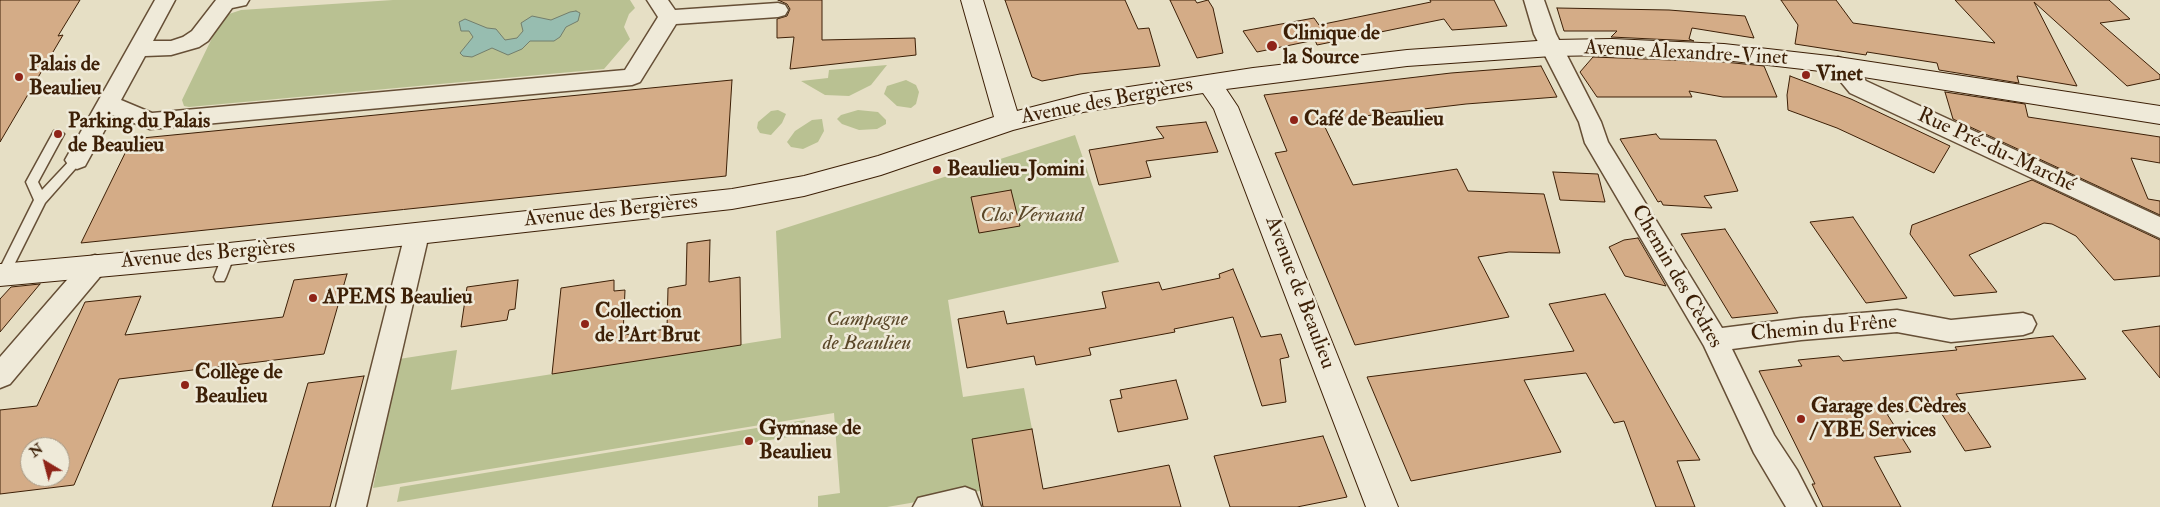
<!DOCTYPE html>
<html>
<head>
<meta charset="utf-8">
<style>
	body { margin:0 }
	#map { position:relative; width:2160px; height:507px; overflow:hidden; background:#e6dfc5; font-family:"IM FELL Double Pica",serif }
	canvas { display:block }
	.north { position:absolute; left:20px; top:437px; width:50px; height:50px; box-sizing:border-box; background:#efead9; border:1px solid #a79985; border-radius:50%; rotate:323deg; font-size:14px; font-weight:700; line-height:20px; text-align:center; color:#3c1f06 }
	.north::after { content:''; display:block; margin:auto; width:18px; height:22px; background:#8f2418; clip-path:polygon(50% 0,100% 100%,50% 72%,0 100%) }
</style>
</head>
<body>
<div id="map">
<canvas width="2160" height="507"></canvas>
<div class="north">N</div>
</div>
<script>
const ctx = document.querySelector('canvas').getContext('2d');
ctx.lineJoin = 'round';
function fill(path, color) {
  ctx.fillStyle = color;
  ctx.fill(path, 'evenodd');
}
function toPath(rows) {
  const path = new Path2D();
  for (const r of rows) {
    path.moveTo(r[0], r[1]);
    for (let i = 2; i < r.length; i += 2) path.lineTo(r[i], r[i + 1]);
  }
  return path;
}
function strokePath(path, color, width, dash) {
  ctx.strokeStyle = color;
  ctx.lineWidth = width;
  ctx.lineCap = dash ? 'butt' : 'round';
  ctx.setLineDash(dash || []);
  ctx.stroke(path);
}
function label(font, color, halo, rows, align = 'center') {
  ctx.font = font + ' "IM FELL Double Pica",serif';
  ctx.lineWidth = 5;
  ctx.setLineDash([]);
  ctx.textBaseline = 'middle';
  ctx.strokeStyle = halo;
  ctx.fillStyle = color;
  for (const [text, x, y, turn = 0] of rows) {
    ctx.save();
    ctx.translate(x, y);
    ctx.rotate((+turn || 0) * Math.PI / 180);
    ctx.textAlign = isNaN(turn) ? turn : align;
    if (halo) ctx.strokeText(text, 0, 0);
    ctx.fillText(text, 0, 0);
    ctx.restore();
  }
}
const green = toPath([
	[393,0,630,0,635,8,629,14,624,27,630,39,604,69,189,107,184,106,182,100,213,36,226,15,241,10],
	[887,65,871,85,849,96,825,95,801,81,828,78,829,70],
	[906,80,916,85,919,92,916,104,911,108,897,106,884,94,887,86],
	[778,110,786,114,782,123,771,135,760,133,757,128,758,122,771,111],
	[858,110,878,112,886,120,886,124,877,129,859,130,842,124,837,119,841,115],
	[822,119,824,131,818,142,803,149,791,147,787,142,795,131,812,120],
	[1075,135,1119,262,948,300,963,397,1024,388,1032,429,972,439,980,491,887,507,818,507,818,496,840,493,834,413,373,488,399,359,457,350,451,390,781,338,776,231],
	[805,420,806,434,397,502,400,487]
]);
const water = toPath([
	[576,11,580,13,578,21,566,27,560,37,554,41,530,41,522,49,508,55,492,48,472,57,463,56,460,53,473,37,469,31,461,31,459,22,465,19,487,28,496,29,505,40,517,38,523,31,521,23,532,16,551,20,570,12,576,11]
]);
const building = toPath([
	[0,0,80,0,58,36,63,35,0,142,0,0],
	[778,0,822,0,822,40,915,38,916,55,790,69,794,37,777,38,777,19,787,16,790,9,787,4,778,0],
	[1005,0,1125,0,1138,29,1149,28,1160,66,1080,74,1042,81,1032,77,1005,0],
	[1170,0,1195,0,1197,3,1208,0,1213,8,1223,53,1197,58,1170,0],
	[1430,0,1494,0,1507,26,1452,30,1444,19,1317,45,1315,40,1257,52,1243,31,1314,18,1319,25,1431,2,1430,0],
	[1781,0,1836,0,1853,23,1995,43,1955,0,2109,0,2130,19,2100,23,2160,75,2160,79,2127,86,2034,2,2077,86,2017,76,2019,83,1939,70,1937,63,1867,52,1866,55,1795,44,1798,25,1781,0],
	[1557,8,1669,10,1745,16,1754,38,1692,28,1689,39,1694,41,1611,37,1617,31,1564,31,1557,8],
	[1593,57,1724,62,1764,66,1777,97,1723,97,1689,91,1692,97,1597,97,1580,72,1593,57],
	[1541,66,1557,97,1466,104,1322,121,1353,185,1457,169,1468,191,1544,194,1560,253,1509,252,1478,257,1509,317,1355,345,1275,153,1287,151,1264,95,1451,73,1541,66],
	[1790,76,1851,99,1950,146,1934,173,1837,128,1788,110,1787,95,1790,76],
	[732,80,726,176,81,243,132,139,732,80],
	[1945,92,2025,104,2028,117,2160,137,2160,163,2131,158,2148,199,2160,201,2160,215,1953,119,1945,92],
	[1206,122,1218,152,1146,161,1151,177,1099,185,1089,150,1164,138,1156,127,1206,122],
	[1656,134,1660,139,1716,140,1738,191,1704,196,1712,208,1663,205,1661,201,1658,202,1620,139,1656,134],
	[1553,172,1598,174,1605,202,1560,200,1553,172],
	[2032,180,2160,240,2160,276,2114,280,2076,236,2052,224,2044,223,1969,255,1997,292,1954,296,1910,234,1912,225,2032,180],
	[1011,190,1020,226,979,233,971,197,1011,190],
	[1853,217,1907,298,1866,303,1810,222,1853,217],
	[1725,229,1778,313,1732,318,1681,234,1725,229],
	[1638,238,1666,286,1625,276,1609,247,1624,240,1638,238],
	[710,240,709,282,740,277,741,345,552,374,561,288,614,280,614,291,625,290,623,335,667,329,668,288,686,285,687,243,710,240],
	[1233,269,1261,337,1281,334,1289,357,1280,359,1286,402,1262,406,1233,317,1174,329,1175,332,1089,348,1091,355,1036,365,1034,356,967,368,958,319,1004,311,1007,324,1106,308,1102,292,1159,282,1162,290,1220,278,1219,274,1233,269],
	[347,274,324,354,119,379,74,485,0,494,0,410,37,406,85,302,141,296,125,335,283,317,294,280,347,274],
	[30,447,60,447,60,477,30,477,30,447],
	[518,280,515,309,509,310,507,320,461,327,467,287,518,280],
	[40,284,0,332,0,299,11,287,40,284],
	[1605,294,1700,460,1677,461,1695,507,1656,507,1624,421,1614,423,1586,373,1524,380,1561,452,1411,481,1367,377,1574,351,1549,304,1605,294],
	[2160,326,2160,378,2122,331,2160,326],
	[2053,336,2086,379,1956,394,1991,447,1965,451,1938,408,1887,414,1911,452,1874,457,1901,507,1823,507,1812,484,1815,484,1759,371,1802,366,1798,360,1839,356,1843,361,1957,350,1955,347,2053,336],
	[364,376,330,507,272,507,308,383,364,376],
	[1176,380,1188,419,1118,432,1110,400,1122,398,1120,390,1176,380],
	[1032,429,1043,489,1169,465,1181,507,983,507,972,439,1032,429],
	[1323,436,1347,497,1297,507,1230,507,1214,456,1323,436]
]);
const lane = toPath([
	[58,130,64,134,38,182,42,190,73,157,77,156,83,160,45,203,7,279,0,279,0,268,34,200,26,182,54,131,58,130],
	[229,249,233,251,235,254,226,277,224,281,216,281,214,277,223,254,225,251,229,249]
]);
const street = toPath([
	[155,0,175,0,153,41,171,41,183,37,192,31,216,0,249,0,246,5,232,8,208,41,199,47,171,55,145,56,121,100,152,113,625,70,658,17,647,0,668,0,675,10,778,3,785,5,788,10,785,15,778,17,676,24,640,82,632,85,150,129,113,115,85,166,77,169,69,166,65,160,155,0],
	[1524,0,1544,0,1556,34,1601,122,1608,142,1722,328,1801,318,1897,310,1951,320,2023,313,2032,316,2036,324,2032,332,2023,335,1951,342,1897,332,1801,340,1732,349,1774,435,1797,470,1816,507,1786,507,1754,453,1704,346,1585,143,1579,122,1534,34,1524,0],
	[1838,57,1846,60,1866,81,2160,217,2160,238,1850,93,1827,65,1830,60,1838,57],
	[417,224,426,227,429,234,366,507,336,507,405,234,408,227,417,224],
	[95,255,104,258,108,265,104,272,10,384,0,388,0,357,86,258,95,255],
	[965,487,975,491,981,507,913,507,918,498,965,487]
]);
const secondary = toPath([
	[961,0,983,0,1017,111,1083,94,1253,68,1407,50,1552,40,1612,39,1724,44,1838,57,2160,106,2160,124,1838,73,1724,60,1612,55,1552,56,1407,66,1226,89,1238,107,1398,507,1366,507,1214,109,1203,93,1083,112,1013,130,881,175,804,196,732,209,229,265,0,286,0,264,229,243,732,189,804,176,878,156,994,117,961,0]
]);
const markers = [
	[1272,46,6,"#8f2418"],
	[1806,75,5,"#8f2418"],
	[19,77,5,"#8f2418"],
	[1294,120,5,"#8f2418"],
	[58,134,5,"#8f2418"],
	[937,170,5,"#8f2418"],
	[313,298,5,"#8f2418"],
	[585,324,5,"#8f2418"],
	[185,385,5,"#8f2418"],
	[1801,419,5,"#8f2418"],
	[749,441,5,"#8f2418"]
];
const poiNames = [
	["Clinique de",1283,34],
	["la Source",1283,58],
	["Palais de",29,65],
	["Beaulieu",29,89],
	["Vinet",1816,75],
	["Café de Beaulieu",1304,120],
	["Parking du Palais",68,122],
	["de Beaulieu",68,146],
	["Beaulieu-Jomini",947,170],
	["APEMS Beaulieu",323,298],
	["Collection",595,312],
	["de l’Art Brut",595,336],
	["Collège de",195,373],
	["Beaulieu",195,397],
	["Garage des Cèdres",1811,407],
	["/ YBE Services",1811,431],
	["Gymnase de",759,429],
	["Beaulieu",759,453]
];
const streetNames = [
	["Avenue Alexandre-Vinet",1686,54,3],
	["Avenue des Bergières",1107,102,-11],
	["Rue Pré-du-Marché",1996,151,25],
	["Avenue des Bergières",611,212,-6],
	["Avenue des Bergières",208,255,-5],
	["Chemin des Cèdres",1676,277,60],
	["Avenue de Beaulieu",1299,293,69],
	["Chemin du Frêne",1824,329,-5]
];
const parkNames = [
	["Clos Vernand",1032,216],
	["Campagne",867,320],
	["de Beaulieu",867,344]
];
fill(green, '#b9c192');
fill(water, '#97bdb0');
strokePath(water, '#737e6c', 1);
fill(building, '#d4ac87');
strokePath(building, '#3c1f06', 1);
strokePath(lane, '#664f36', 3);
strokePath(street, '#664f36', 3);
strokePath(secondary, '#3c1f06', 2);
fill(lane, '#efead9');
fill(street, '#efead9');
fill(secondary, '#efead9');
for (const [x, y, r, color] of markers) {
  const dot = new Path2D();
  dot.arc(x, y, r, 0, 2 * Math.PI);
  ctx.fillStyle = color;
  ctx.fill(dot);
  strokePath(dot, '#efead9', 2);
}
label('bold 21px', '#3c1f06', '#efead9', poiNames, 'left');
label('21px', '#3c1f06', '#efead9', streetNames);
label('italic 21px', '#5b4829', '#efead9', parkNames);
</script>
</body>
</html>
